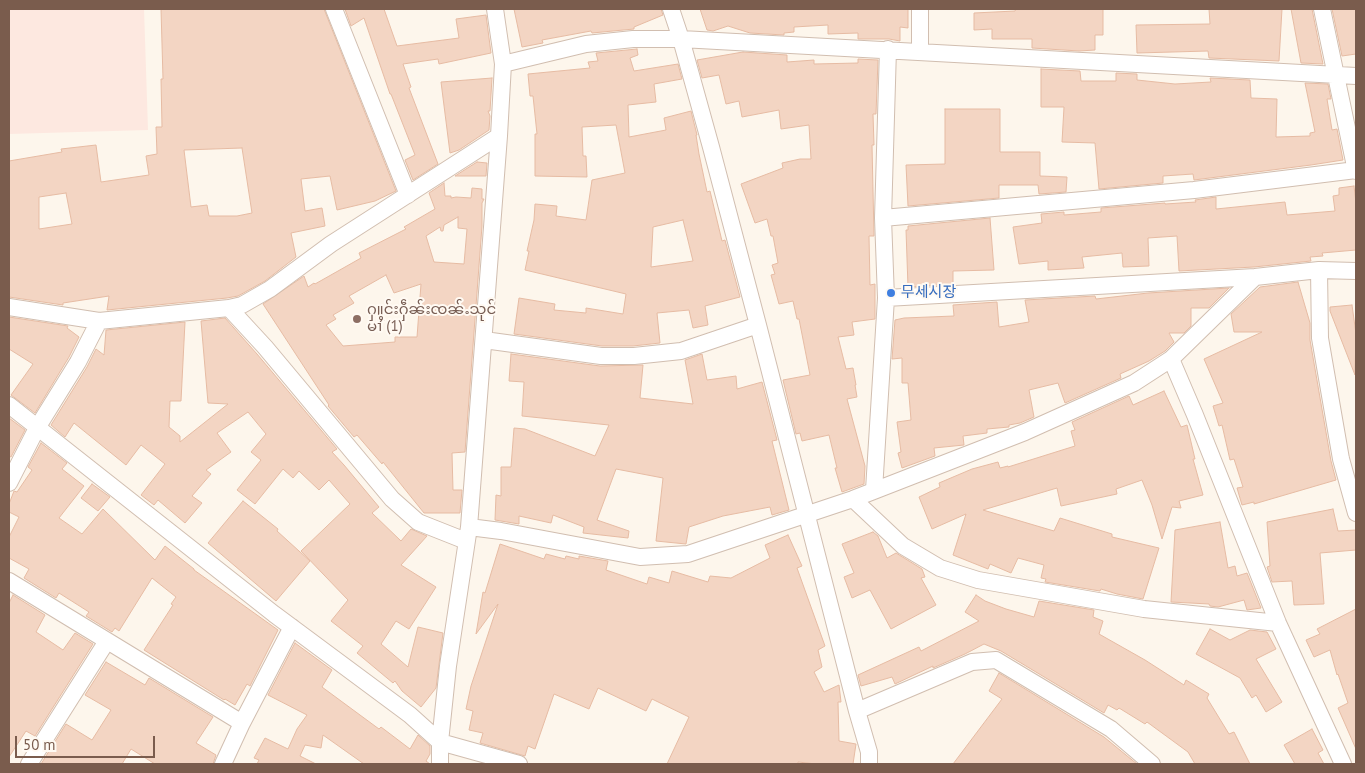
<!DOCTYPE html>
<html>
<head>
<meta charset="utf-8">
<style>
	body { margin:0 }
	#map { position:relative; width:1365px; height:773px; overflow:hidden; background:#fdf6ec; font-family:"PT Sans",sans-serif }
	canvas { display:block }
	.frame { position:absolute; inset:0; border:10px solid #7a5c4d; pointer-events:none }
	.scale { position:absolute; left:15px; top:736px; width:140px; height:22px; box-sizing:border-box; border:2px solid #7a5c4d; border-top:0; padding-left:6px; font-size:15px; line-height:18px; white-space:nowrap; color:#7a5c4d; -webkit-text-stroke:4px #fffaf3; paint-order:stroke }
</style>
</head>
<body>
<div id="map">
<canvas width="1365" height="773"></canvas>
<div class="frame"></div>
<div class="scale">50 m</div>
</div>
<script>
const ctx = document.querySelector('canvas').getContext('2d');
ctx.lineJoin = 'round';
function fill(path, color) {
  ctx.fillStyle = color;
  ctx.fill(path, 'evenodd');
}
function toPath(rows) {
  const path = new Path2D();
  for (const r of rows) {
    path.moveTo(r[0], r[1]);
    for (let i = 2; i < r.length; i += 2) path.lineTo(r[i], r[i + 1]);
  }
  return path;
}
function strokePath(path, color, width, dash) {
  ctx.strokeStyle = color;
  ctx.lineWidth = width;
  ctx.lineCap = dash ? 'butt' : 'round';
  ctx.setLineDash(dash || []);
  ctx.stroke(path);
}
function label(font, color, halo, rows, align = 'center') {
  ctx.font = font + ' "PT Sans","Noto Sans KR","Noto Sans Myanmar",sans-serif';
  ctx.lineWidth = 4;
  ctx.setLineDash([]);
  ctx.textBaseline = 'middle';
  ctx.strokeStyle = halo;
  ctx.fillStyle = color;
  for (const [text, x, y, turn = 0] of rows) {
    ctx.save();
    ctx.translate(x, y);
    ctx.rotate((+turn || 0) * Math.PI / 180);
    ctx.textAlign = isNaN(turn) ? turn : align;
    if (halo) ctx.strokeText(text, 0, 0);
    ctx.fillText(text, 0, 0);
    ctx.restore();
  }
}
const commercial = toPath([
	[9,9,144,9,148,130,9,134]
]);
const building = toPath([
	[161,9,324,9,396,191,375,201,337,210,330,176,301,179,305,211,322,208,325,226,291,233,296,257,265,281,238,296,227,298,107,310,109,296,63,303,63,305,9,297,9,161,62,152,61,149,96,145,101,182,149,175,146,156,157,154,156,127,162,127,161,79,163,79,161,9],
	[242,148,252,213,237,216,209,216,207,205,191,207,184,150,242,148],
	[66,193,72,224,39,229,39,197,66,193],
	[345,9,384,9,397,46,459,38,456,19,486,15,491,53,439,64,438,59,403,64,411,87,409,88,438,164,413,180,405,160,415,155,391,94,390,94,364,18,351,26,345,9],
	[514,9,661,9,663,15,634,27,634,29,592,33,591,31,542,40,543,43,522,47,514,9],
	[700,9,908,9,908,28,900,27,900,41,889,39,858,39,858,33,828,34,828,25,794,27,794,32,784,33,784,35,750,33,728,26,713,31,707,30,700,9],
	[1016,9,1103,9,1103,35,1095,35,1095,50,1079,51,1032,48,1032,39,992,39,992,29,974,30,974,13,1015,11,1016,9],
	[1209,9,1282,9,1279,61,1209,58,1208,51,1137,53,1136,25,1210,24,1209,9],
	[1291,9,1312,9,1323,64,1301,63,1291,9],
	[1332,9,1356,9,1356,54,1342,56,1332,9],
	[637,49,638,55,630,58,634,71,678,64,682,79,654,84,656,102,628,105,629,137,666,130,664,118,691,111,697,135,696,135,699,154,707,192,710,191,722,241,725,240,740,297,705,306,708,325,693,328,689,310,657,313,660,343,633,346,602,346,514,334,519,298,555,304,554,310,586,313,586,308,623,314,626,294,525,270,529,251,527,251,534,220,535,204,557,206,556,216,586,220,592,180,625,173,616,125,582,127,583,156,586,156,587,177,535,176,535,134,537,134,533,96,530,96,528,74,590,68,588,62,598,61,596,53,637,49],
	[683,220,693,261,651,267,653,227,683,220],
	[743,52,787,55,787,62,814,60,814,64,858,63,858,59,878,60,876,114,873,114,874,145,872,145,874,236,869,236,870,285,875,284,875,319,852,322,854,335,838,337,846,369,853,368,856,385,855,385,857,397,847,399,865,466,864,484,842,492,835,468,837,468,829,435,802,441,800,433,796,434,783,380,810,375,799,319,797,319,793,301,779,304,771,275,775,274,772,265,778,263,773,236,771,236,767,219,755,223,741,184,783,168,782,163,800,159,811,159,809,125,781,129,779,110,742,117,739,101,726,104,719,75,702,78,697,60,743,52],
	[1041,69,1080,71,1081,81,1116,81,1116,73,1137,74,1137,80,1175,84,1211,82,1210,78,1250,80,1251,98,1277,99,1276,137,1310,136,1310,133,1315,132,1305,83,1328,84,1331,99,1327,99,1332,130,1337,129,1343,160,1311,165,1194,180,1193,174,1163,176,1163,183,1099,189,1095,143,1062,142,1064,107,1041,107,1041,69],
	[492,78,490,111,488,111,490,116,489,130,459,150,450,153,441,82,492,78],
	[945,109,1000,109,1000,152,1040,152,1040,176,1067,177,1066,192,1039,194,1038,185,999,185,999,198,908,206,906,165,945,164,945,109],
	[477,162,487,163,486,176,455,176,477,162],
	[444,183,445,196,451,196,451,198,456,197,471,198,472,188,482,189,482,199,484,199,482,203,482,226,465,452,452,453,453,490,462,490,460,513,424,513,383,462,382,464,357,435,354,437,328,406,329,405,263,304,304,276,308,287,314,283,315,284,361,258,359,253,406,229,404,227,435,209,429,193,444,183],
	[458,217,458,228,467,229,464,264,434,262,426,236,440,227,441,231,443,231,444,225,458,217],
	[386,275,394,293,421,284,417,337,395,337,395,342,343,346,326,325,336,319,333,315,354,303,349,296,386,275],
	[1354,186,1356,203,1356,250,1322,253,1323,256,1310,257,1311,261,1254,267,1179,271,1177,236,1148,238,1149,266,1123,267,1122,253,1082,257,1084,268,1048,270,1048,261,1019,264,1013,227,1042,223,1041,214,1064,212,1064,215,1101,212,1101,208,1165,203,1165,204,1196,202,1195,200,1216,197,1216,209,1285,202,1287,215,1335,211,1333,196,1339,195,1339,188,1354,186],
	[990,218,994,270,953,271,953,284,908,287,906,230,908,230,908,226,990,218],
	[1298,282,1310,323,1310,340,1331,461,1336,480,1254,504,1254,502,1242,505,1237,488,1243,487,1234,459,1230,460,1222,425,1219,426,1213,406,1223,403,1204,359,1262,332,1234,332,1231,314,1260,287,1298,282],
	[1229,288,1209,308,1191,308,1191,326,1184,333,1169,333,1174,342,1165,351,1149,361,1120,374,1121,378,1065,403,1058,383,1029,390,1034,417,1020,423,1009,425,1009,427,987,429,987,433,963,436,964,445,934,448,935,456,902,468,898,453,901,452,897,422,911,420,908,383,902,383,902,358,892,359,895,320,904,318,954,316,953,305,997,302,999,327,1029,322,1025,300,1095,296,1096,299,1148,293,1229,288],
	[1352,305,1356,334,1355,375,1330,311,1330,307,1352,305],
	[9,317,68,326,67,328,79,337,69,357,35,413,11,395,33,364,9,349,9,317],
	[225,318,257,354,337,449,332,452,344,465,379,507,372,513,401,541,411,529,427,536,401,565,436,587,409,629,396,621,381,644,408,667,418,627,443,633,436,688,421,707,402,691,395,681,393,683,357,653,363,646,331,621,348,600,301,551,350,504,329,480,319,490,299,471,293,478,283,469,255,504,237,490,261,460,251,452,266,434,248,412,217,433,231,452,206,470,211,474,192,496,202,503,185,523,158,500,154,505,141,495,165,464,141,445,126,465,74,423,65,437,51,425,87,367,96,349,104,355,106,330,185,322,181,401,170,401,169,427,180,436,180,442,228,404,208,403,201,321,225,318],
	[511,354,600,366,643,365,640,398,693,404,685,360,702,354,707,380,736,376,737,389,762,382,777,440,772,441,789,510,772,515,770,507,723,516,689,527,686,544,656,541,663,478,616,469,597,520,629,531,628,538,583,533,584,527,553,515,551,523,519,516,519,524,495,520,496,495,501,496,501,467,511,467,514,428,525,429,595,456,609,425,522,416,524,382,509,381,511,354],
	[1164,391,1181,427,1187,425,1195,459,1193,459,1203,495,1179,501,1181,508,1172,507,1162,539,1152,505,1142,480,1116,489,1117,494,1061,506,1057,488,983,510,1054,531,1060,518,1112,534,1112,537,1159,548,1143,599,1117,594,1101,589,1100,591,1045,582,1046,579,1041,578,1044,565,1018,558,1011,573,990,564,988,569,953,555,966,514,932,529,919,497,940,487,939,483,972,469,998,462,1000,468,1008,466,1008,467,1075,446,1071,431,1075,430,1072,422,1129,396,1133,405,1164,391],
	[9,418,25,430,11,457,9,456,9,418],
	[41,443,67,463,62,469,84,486,59,518,82,534,103,509,155,560,165,546,194,569,194,570,278,630,250,686,247,684,235,705,225,699,224,700,144,650,173,605,171,604,176,597,152,578,119,631,115,628,112,632,86,616,89,612,59,593,56,598,24,578,29,569,9,558,9,537,19,517,9,512,9,504,14,491,17,492,32,470,28,467,41,443],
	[92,484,110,497,98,511,81,498,92,484],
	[243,501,278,529,277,531,310,561,276,601,208,543,243,501],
	[1333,509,1338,531,1356,530,1356,550,1320,553,1324,604,1294,605,1292,581,1272,582,1267,567,1270,566,1267,522,1333,509],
	[1220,522,1228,568,1235,566,1237,576,1247,573,1261,608,1247,610,1244,600,1218,607,1210,606,1209,604,1171,602,1175,530,1220,522],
	[873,532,878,536,887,558,896,553,922,569,925,577,921,578,936,605,891,629,870,590,852,598,844,577,854,573,842,544,873,532],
	[788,535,802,566,797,568,825,646,818,650,822,667,814,672,824,692,839,685,841,702,838,702,839,741,856,744,853,764,816,764,798,762,798,764,667,764,689,717,652,699,646,711,598,688,589,709,554,694,535,749,528,746,525,756,480,743,483,733,469,730,473,711,466,709,471,686,498,604,476,634,483,592,485,593,500,544,544,559,546,554,565,559,566,556,579,559,579,556,608,561,606,570,647,584,649,577,669,583,672,571,708,582,710,576,731,578,770,558,765,545,788,535],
	[13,595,45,615,36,632,63,650,75,633,93,644,35,736,26,731,9,757,9,603,13,595],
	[976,595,985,601,1006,609,1034,617,1039,601,1094,610,1093,617,1103,621,1099,634,1145,660,1184,685,1186,680,1209,694,1207,698,1229,734,1234,732,1250,764,1195,764,1188,752,1147,722,1145,724,1119,708,1117,710,1108,705,1104,713,1001,651,984,644,965,654,933,668,933,666,895,684,892,677,861,686,858,675,919,647,921,651,979,621,965,612,976,595],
	[1356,609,1356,749,1338,708,1348,703,1338,674,1337,675,1330,650,1314,657,1306,640,1320,634,1317,629,1356,609],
	[1210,629,1230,640,1250,630,1267,632,1276,649,1256,659,1282,702,1266,712,1256,695,1252,698,1240,678,1196,654,1210,629],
	[295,643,332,670,322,687,379,729,381,727,410,749,418,735,430,746,430,754,426,761,430,764,364,764,323,735,321,748,305,745,300,756,316,764,257,764,259,760,254,758,265,738,288,749,297,729,307,715,268,695,295,643],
	[106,662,145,685,149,678,213,717,196,743,216,755,213,764,155,764,131,749,122,764,41,764,66,724,92,740,111,710,85,695,106,662],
	[999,673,1104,737,1137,764,953,764,1002,699,989,691,999,673],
	[1312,729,1323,750,1318,753,1324,764,1295,764,1284,745,1312,729]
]);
const minor = toPath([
	[334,9,408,195],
	[671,9,681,39,711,147,758,325,857,711,869,752,869,764],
	[1322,9,1356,171],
	[920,51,920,9],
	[503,64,586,44,633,39,681,39,1356,76],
	[883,218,1194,190,1356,170],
	[1319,270,1320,338,1341,459,1356,513],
	[886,298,1255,277,1319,270,1356,271],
	[9,307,99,321,229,308,265,347,392,499,418,522,466,541],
	[229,308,242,305,270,289,331,244,499,136],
	[484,340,601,356,634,356,681,351,758,325],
	[1171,359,1195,415,1278,623,1343,764],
	[9,405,274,614,410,715,440,742,519,764],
	[9,483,37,428,78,362,99,321],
	[874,490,886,298,883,218,888,49],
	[853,499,903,546,940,568,978,580,1144,609,1278,623],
	[469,527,501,531,640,557,688,554,853,499,1025,432,1134,383,1171,359,1255,277],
	[9,581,242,723],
	[857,711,972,662,996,660,1111,729,1152,764],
	[29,764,107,641],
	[223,764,242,723,292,627],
	[440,764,440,742,448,666,469,527,499,136,503,64,495,9]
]);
const markers = [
	[891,293,5,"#3f7fe0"],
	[357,319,5,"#8d6e63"]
];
const shopNames = [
	["무세시장",901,293]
];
const educationNames = [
	["ႁူင်းႁဵၼ်းၸၼ်ႉသုင်",367,310],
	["မၢႆ (1)",367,327]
];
fill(commercial, '#fde8e0');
fill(building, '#f3d5c3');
strokePath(building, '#e6bba3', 1);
strokePath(minor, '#d1beb0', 18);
strokePath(minor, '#fff', 16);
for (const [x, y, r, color] of markers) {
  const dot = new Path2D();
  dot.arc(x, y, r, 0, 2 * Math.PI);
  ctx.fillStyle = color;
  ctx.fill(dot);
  strokePath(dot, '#fffaf3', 2);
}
label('15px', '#366cbe', '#fffaf3', shopNames, 'left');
label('15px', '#785e54', '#fffaf3', educationNames, 'left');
</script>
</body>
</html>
